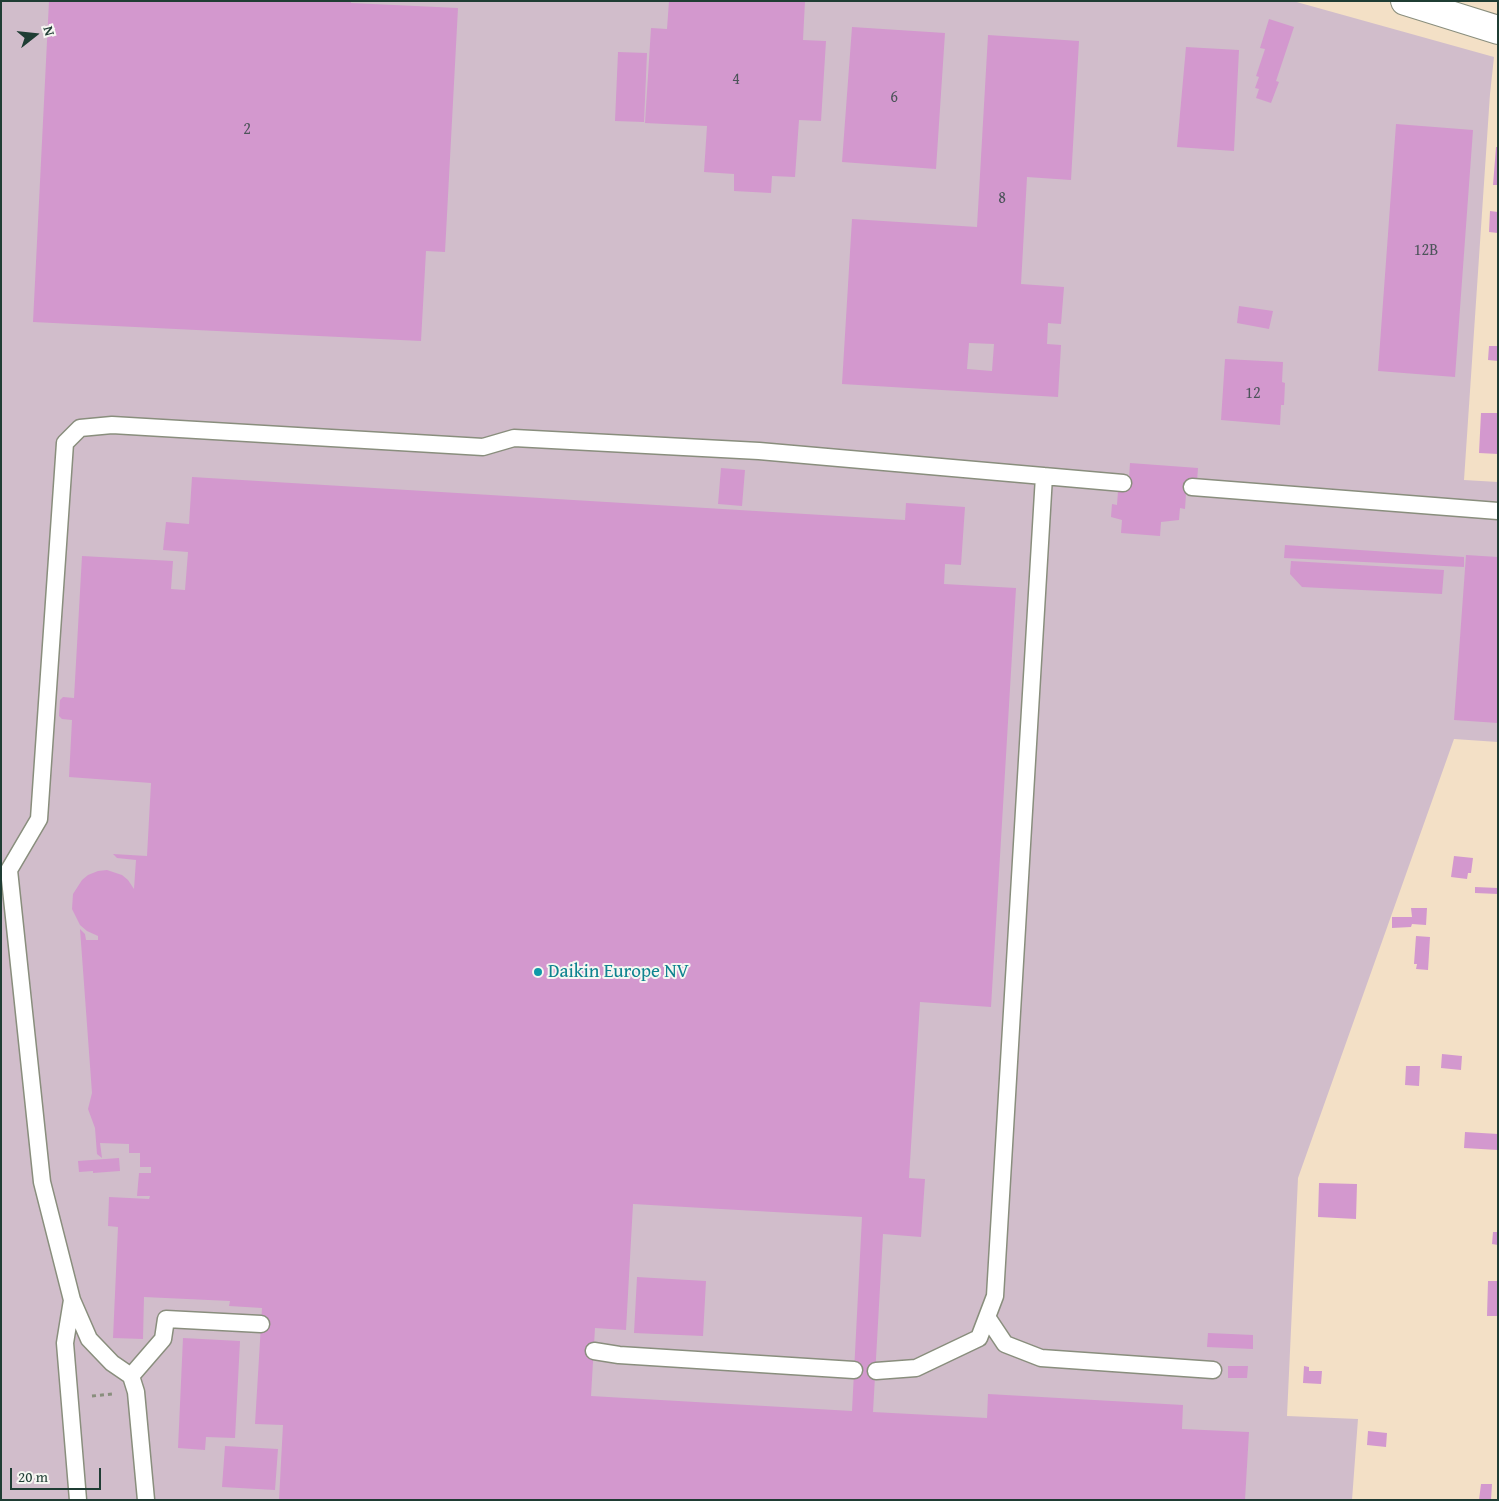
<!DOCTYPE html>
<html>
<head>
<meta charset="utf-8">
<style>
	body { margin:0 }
	#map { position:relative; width:1499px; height:1501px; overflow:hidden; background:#f3e0c6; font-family:"Gentium Book Plus",serif }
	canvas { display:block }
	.frame { position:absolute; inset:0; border:2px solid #1f3d34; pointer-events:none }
	.north { position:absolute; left:10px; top:10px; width:50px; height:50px; -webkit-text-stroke:4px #f6f6f2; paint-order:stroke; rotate:74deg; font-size:14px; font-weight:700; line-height:20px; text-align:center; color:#1f3d34 }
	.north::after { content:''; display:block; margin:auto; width:18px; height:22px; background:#1f3d34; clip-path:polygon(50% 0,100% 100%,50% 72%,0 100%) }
	.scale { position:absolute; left:10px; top:1468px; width:91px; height:22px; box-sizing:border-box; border:2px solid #1f3d34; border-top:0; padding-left:6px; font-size:15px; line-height:18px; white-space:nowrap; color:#1f3d34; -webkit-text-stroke:4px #f6f6f2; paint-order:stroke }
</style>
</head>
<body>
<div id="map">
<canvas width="1499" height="1501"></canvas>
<div class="frame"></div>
<div class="north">N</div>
<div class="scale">20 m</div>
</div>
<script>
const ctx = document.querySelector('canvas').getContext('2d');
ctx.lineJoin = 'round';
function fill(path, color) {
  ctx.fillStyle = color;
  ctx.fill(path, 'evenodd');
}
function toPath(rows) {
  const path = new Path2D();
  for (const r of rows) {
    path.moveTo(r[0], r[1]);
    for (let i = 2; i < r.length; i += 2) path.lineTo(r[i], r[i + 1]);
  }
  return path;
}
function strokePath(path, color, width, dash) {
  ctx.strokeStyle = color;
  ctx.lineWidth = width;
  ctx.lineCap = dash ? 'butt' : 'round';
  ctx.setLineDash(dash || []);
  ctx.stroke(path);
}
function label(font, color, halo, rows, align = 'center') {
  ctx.font = font + ' "Gentium Book Plus",serif';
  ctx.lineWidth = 4;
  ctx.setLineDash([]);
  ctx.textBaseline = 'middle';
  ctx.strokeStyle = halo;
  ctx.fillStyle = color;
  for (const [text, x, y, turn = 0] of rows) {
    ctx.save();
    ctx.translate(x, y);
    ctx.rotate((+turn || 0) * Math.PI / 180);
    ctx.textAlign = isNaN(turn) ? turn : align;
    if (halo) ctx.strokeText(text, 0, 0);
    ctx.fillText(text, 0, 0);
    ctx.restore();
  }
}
const industrial = toPath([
	[1,1,1293,1,1494,57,1490,94,1464,480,1498,482,1498,742,1454,739,1298,1178,1287,1416,1358,1419,1352,1500,1,1500]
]);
const building = toPath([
	[49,1,351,1,351,3,458,8,445,252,426,251,421,341,33,322],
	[669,1,805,1,803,40,826,41,821,121,799,120,795,177,772,176,771,193,734,191,734,174,704,172,707,126,645,123,651,28,667,29],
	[1269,19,1294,27,1276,81,1279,82,1271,103,1256,98,1259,89,1255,88,1259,77,1256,76,1265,49,1260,48],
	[852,27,945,33,936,169,842,162],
	[988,35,1079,41,1071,180,1027,177,1021,284,1064,287,1061,324,1048,323,1047,344,1061,345,1058,397,842,384,852,219,977,227],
	[969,343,994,344,992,371,967,369],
	[1186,47,1239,50,1234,151,1177,147],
	[618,52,647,53,644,122,615,121],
	[1396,124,1473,130,1455,377,1378,371],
	[1496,147,1498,147,1498,185,1493,185],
	[1490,211,1498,212,1498,233,1489,232],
	[1239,306,1273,311,1269,329,1237,323],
	[1489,346,1498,346,1498,361,1488,360],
	[1225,359,1283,362,1282,382,1285,383,1284,405,1281,405,1280,425,1221,420],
	[1481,413,1498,413,1498,454,1479,453],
	[1130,463,1198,468,1197,481,1192,495,1186,494,1185,509,1180,508,1179,520,1161,522,1160,536,1121,533,1122,520,1111,517,1112,504,1117,505,1118,491,1124,477,1129,478],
	[721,468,745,470,742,506,718,504],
	[192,477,905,520,906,503,965,507,961,565,945,564,944,584,1016,588,991,1007,920,1002,909,1178,925,1179,921,1237,883,1234,873,1412,987,1418,988,1394,1183,1405,1182,1429,1249,1432,1245,1500,279,1500,283,1425,255,1424,262,1308,229,1306,230,1301,144,1297,143,1339,113,1338,118,1227,108,1226,109,1197,149,1199,150,1196,137,1196,139,1173,151,1173,151,1167,140,1167,140,1153,129,1153,129,1144,100,1143,102,1158,97,1154,95,1128,88,1109,92,1093,80,929,85,934,86,940,98,940,98,936,87,931,80,925,72,909,73,894,82,880,88,875,98,871,107,870,122,875,128,880,134,889,136,860,117,858,113,854,147,856,151,783,69,777,72,720,62,719,59,716,60,700,63,697,74,698,82,556,173,561,171,589,185,590,188,552,163,550,166,522,189,524],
	[633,1204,862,1217,852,1411,591,1396,595,1328,626,1330],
	[1285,545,1464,557,1464,567,1284,558],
	[1466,555,1498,557,1498,723,1454,720],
	[1291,561,1444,570,1442,594,1302,587,1290,574],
	[1454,856,1473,858,1471,873,1468,873,1467,879,1451,877],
	[1475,887,1498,888,1498,894,1475,893],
	[1411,908,1427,908,1426,925,1412,924,1411,927,1392,928,1392,917,1412,917],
	[1416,936,1430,937,1428,970,1416,969,1417,964,1414,964],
	[1442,1054,1462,1056,1461,1070,1441,1068],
	[1406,1066,1420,1066,1419,1086,1405,1085],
	[1465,1132,1498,1134,1498,1150,1464,1148],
	[119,1158,120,1171,93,1173,93,1171,79,1172,78,1161],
	[1319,1183,1357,1184,1356,1219,1318,1217],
	[1493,1232,1498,1232,1498,1245,1492,1244],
	[637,1277,706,1281,703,1336,634,1333],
	[1488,1281,1498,1281,1498,1316,1487,1316],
	[1208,1333,1253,1335,1253,1349,1207,1347],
	[183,1338,240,1341,235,1438,206,1437,205,1450,178,1448],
	[1228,1366,1248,1366,1247,1378,1228,1378],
	[1304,1366,1309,1367,1309,1371,1322,1371,1321,1384,1303,1383],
	[1368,1431,1387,1433,1386,1447,1367,1445],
	[225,1446,278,1449,275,1490,222,1487],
	[1481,1484,1492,1484,1491,1500,1479,1500]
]);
const path = toPath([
	[92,1396,113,1394]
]);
const lane = toPath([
	[1192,487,1498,511],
	[72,1300,65,1343,78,1500],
	[987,1317,1005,1344,1041,1358,1213,1370],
	[594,1351,619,1355,854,1370],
	[876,1371,916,1368,979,1338,995,1296,1044,476],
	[131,1376,163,1339,166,1319,261,1324],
	[146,1500,136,1392,131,1376,112,1363,89,1339,72,1300,42,1182,9,870,39,819,65,443,80,428,112,425,483,447,514,438,759,451,1123,483]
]);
const street = toPath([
	[1405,1,1498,30]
]);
const markers = [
	[538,972,5,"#0f9aa8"]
];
const numberNames = [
	["4",736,80],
	["6",894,98],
	["2",247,130],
	["8",1002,199],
	["12B",1426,251],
	["12",1253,394]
];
const cultureNames = [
	["Daikin Europe NV",548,972]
];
fill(industrial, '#d1bdcb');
fill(building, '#d398ce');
strokePath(lane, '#898e7d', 19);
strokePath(street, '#898e7d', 30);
strokePath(path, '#898e7d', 3, [4, 4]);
strokePath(lane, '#fff', 16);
strokePath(street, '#fff', 28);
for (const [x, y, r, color] of markers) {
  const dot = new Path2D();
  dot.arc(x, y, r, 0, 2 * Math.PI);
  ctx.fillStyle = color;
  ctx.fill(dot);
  strokePath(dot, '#f6f6f2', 2);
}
label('16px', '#4c545a', null, numberNames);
label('19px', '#0d838f', '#f6f6f2', cultureNames, 'left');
</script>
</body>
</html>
